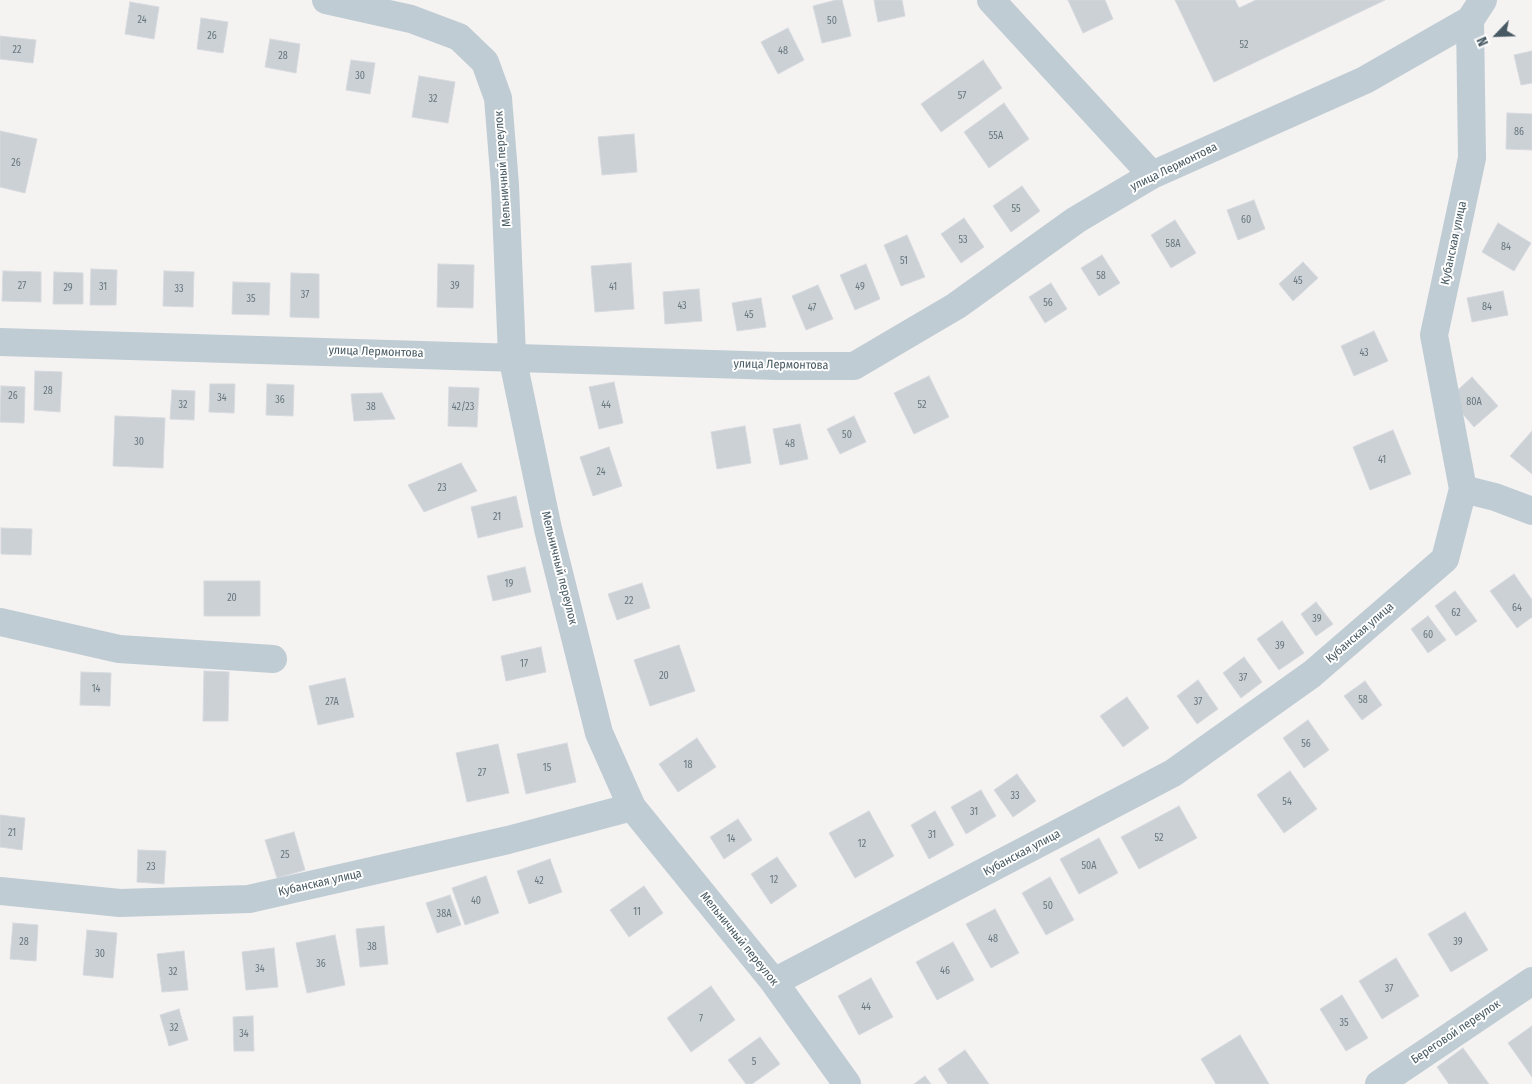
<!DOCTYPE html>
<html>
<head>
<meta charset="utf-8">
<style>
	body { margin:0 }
	#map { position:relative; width:1532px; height:1084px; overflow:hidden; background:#f5f2f2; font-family:"Fira Sans Condensed",sans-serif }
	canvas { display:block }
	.north { position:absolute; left:1472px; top:10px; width:50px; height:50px; -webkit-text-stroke:4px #fff; paint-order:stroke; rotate:246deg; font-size:14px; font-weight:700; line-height:20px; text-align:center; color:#475962 }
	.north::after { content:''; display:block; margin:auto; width:18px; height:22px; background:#475962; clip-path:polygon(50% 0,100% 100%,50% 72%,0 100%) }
</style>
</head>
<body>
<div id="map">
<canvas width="1532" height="1084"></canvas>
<div class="north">N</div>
</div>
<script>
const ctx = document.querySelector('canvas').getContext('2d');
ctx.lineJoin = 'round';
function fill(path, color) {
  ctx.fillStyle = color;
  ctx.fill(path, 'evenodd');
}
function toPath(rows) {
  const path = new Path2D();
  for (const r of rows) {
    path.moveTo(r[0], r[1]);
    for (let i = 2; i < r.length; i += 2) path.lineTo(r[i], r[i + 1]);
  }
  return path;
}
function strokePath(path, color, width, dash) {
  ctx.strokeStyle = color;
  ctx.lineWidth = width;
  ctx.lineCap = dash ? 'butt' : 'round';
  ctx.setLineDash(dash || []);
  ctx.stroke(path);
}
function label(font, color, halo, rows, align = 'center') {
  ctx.font = font + ' "Fira Sans Condensed",sans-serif';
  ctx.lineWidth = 4;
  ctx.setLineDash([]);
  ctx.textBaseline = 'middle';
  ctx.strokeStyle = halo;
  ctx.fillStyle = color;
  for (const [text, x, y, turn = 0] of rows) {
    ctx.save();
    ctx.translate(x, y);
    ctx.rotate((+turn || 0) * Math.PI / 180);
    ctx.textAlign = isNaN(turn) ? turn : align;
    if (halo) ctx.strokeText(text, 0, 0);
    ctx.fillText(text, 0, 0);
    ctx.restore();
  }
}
const building = toPath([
	[836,0,842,0,851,36,822,43,813,6,836,0],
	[874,0,902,0,905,16,878,22,874,0],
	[1068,0,1105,0,1113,19,1083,33,1068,0],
	[1175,0,1235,0,1239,8,1256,0,1385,0,1214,82,1175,0],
	[130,2,159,7,154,39,125,34,130,2],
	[201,18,228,22,223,53,197,49,201,18],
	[788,28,804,60,778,74,761,42,788,28],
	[0,36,36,40,33,63,0,59,0,36],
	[270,39,300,44,296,73,265,67,270,39],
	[1532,51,1532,83,1521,85,1514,55,1532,51],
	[351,60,375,63,370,94,346,90,351,60],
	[983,60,1002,88,941,132,921,104,983,60],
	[419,76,455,82,448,123,412,117,419,76],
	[1004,103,1029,139,989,168,964,132,1004,103],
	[1507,113,1532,114,1532,150,1506,149,1507,113],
	[0,131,37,139,25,193,0,187,0,131],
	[634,134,637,172,602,175,598,137,634,134],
	[1022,186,1040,211,1011,232,993,206,1022,186],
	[1254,200,1265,229,1238,240,1227,210,1254,200],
	[964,218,984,247,961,263,941,234,964,218],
	[1175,220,1196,253,1171,268,1151,235,1175,220],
	[1498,223,1531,243,1514,271,1482,252,1498,223],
	[907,235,925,277,901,286,884,245,907,235],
	[1102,255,1120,283,1099,296,1081,268,1102,255],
	[1303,262,1318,278,1293,301,1279,284,1303,262],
	[631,263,634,309,595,312,591,266,631,263],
	[438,264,474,265,473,308,437,307,438,264],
	[866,264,880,299,855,310,840,275,866,264],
	[91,269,117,270,116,305,90,305,91,269],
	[3,271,41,272,41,302,2,301,3,271],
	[164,271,194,272,193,307,163,306,164,271],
	[54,272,83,273,83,304,53,304,54,272],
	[291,273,319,274,319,318,290,317,291,273],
	[233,282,270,283,269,315,232,314,233,282],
	[1051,283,1067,309,1045,323,1029,297,1051,283],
	[818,285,833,319,806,330,792,296,818,285],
	[699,289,702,321,665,324,663,292,699,289],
	[1503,291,1508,315,1472,322,1467,298,1503,291],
	[761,298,766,327,737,331,732,303,761,298],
	[1374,331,1388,361,1354,376,1341,346,1374,331],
	[35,371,62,372,60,412,34,410,35,371],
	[929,376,949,417,914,434,894,393,929,376],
	[1472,377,1498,406,1474,427,1449,398,1472,377],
	[614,382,623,423,599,429,589,387,614,382],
	[210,384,235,384,234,413,209,412,210,384],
	[267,384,294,385,293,416,266,415,267,384],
	[1,386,25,387,24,423,0,422,1,386],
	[449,387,479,388,477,427,448,426,449,387],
	[172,390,195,391,194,420,170,419,172,390],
	[382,393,395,419,354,421,351,394,382,393],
	[115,416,165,418,163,468,113,466,115,416],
	[854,416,866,442,840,454,827,429,854,416],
	[800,424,808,459,780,465,773,429,800,424],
	[745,426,751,463,717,469,711,432,745,426],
	[1393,430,1411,474,1370,490,1353,447,1393,430],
	[1532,431,1532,474,1510,456,1532,431],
	[609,447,622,486,593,496,580,457,609,447],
	[461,463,477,491,424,512,408,485,461,463],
	[516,496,523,527,478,538,471,507,516,496],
	[1,528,32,529,31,555,1,554,1,528],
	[525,567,531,592,493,601,487,576,525,567],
	[1514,574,1532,600,1532,617,1517,628,1490,591,1514,574],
	[204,581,260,581,260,616,204,616,204,581],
	[642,583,650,608,617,620,608,594,642,583],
	[1455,591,1477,621,1456,636,1435,606,1455,591],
	[1316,602,1333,624,1316,636,1301,614,1316,602],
	[1428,616,1446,640,1428,653,1411,629,1428,616],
	[1282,621,1304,653,1279,670,1257,639,1282,621],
	[679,645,695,691,650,706,634,660,679,645],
	[541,647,546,672,506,681,501,656,541,647],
	[1244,657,1262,682,1241,698,1223,673,1244,657],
	[204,671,229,672,228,721,203,721,204,671],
	[81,672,111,673,110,706,80,705,81,672],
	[345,678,354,717,318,725,309,686,345,678],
	[1198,680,1218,709,1197,724,1177,696,1198,680],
	[1365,681,1382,705,1362,720,1344,696,1365,681],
	[1127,697,1149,728,1123,747,1100,716,1127,697],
	[1308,720,1329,750,1304,768,1283,738,1308,720],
	[697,738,716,767,678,792,659,764,697,738],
	[567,743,576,782,526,794,517,754,567,743],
	[498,744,509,793,467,802,456,753,498,744],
	[1290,771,1317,809,1284,833,1257,795,1290,771],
	[1017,774,1036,801,1013,817,994,790,1017,774],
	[981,790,996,816,966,834,951,807,981,790],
	[1179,806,1197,838,1139,869,1121,837,1179,806],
	[869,811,894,856,855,878,829,833,869,811],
	[935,811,954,845,929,859,911,825,935,811],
	[0,815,25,818,22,850,0,847,0,815],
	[738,819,752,840,724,859,710,837,738,819],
	[294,832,305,870,277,878,265,840,294,832],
	[1099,838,1118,873,1079,894,1060,859,1099,838],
	[138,850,166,851,164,884,137,882,138,850],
	[777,857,797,886,771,904,751,874,777,857],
	[550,859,562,892,529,904,517,871,550,859],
	[486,876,499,913,465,925,452,888,486,876],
	[1050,877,1074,920,1046,935,1022,893,1050,877],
	[644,886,663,913,629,937,610,910,644,886],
	[450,895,461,925,437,933,426,903,450,895],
	[995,909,1019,953,991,968,966,924,995,909],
	[1465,912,1488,950,1451,972,1428,934,1465,912],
	[13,923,38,925,36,961,10,959,13,923],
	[384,926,388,964,360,967,356,929,384,926],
	[87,930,117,933,113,978,83,975,87,930],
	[335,935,345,985,307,993,296,943,335,935],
	[953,942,974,980,937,1000,916,962,953,942],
	[274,948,278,987,246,990,242,952,274,948],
	[184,951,188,990,162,992,157,954,184,951],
	[1396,958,1419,996,1382,1019,1359,981,1396,958],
	[871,978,893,1017,859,1035,838,996,871,978],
	[711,986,735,1020,691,1052,667,1018,711,986],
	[1342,995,1368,1038,1346,1051,1320,1009,1342,995],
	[179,1009,188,1040,169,1046,160,1015,179,1009],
	[253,1016,254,1051,234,1051,233,1017,253,1016],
	[1532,1026,1532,1077,1508,1043,1532,1026],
	[1240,1035,1269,1084,1216,1084,1201,1059,1240,1035],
	[760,1037,780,1064,752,1084,746,1084,728,1060,760,1037],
	[1463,1048,1489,1084,1449,1084,1437,1067,1463,1048],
	[965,1050,989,1084,948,1084,938,1069,965,1050],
	[925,1076,931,1084,914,1084,925,1076]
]);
const minor = toPath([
	[326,0,411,19,459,37,485,62,498,98,505,185,512,356,548,529,599,733,632,807,774,982,847,1084],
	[991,0,1152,175],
	[0,342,777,366,854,366,956,306,1076,220,1152,175,1365,80,1470,20],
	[1463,489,1495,497,1532,511],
	[0,622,119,649,273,659],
	[0,891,120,903,249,899,508,840,632,807],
	[774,982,1173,773,1312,674,1445,559,1463,489,1434,335,1472,158,1470,20,1483,0],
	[1379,1084,1532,981]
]);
const numberNames = [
	["24",142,20],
	["50",832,21],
	["26",212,36],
	["52",1244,45],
	["22",17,50],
	["48",783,51],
	["28",283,56],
	["30",360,76],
	["57",962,96],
	["32",433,99],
	["86",1519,132],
	["55А",996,136],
	["26",16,163],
	["55",1016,209],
	["60",1246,220],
	["53",963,240],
	["58А",1173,244],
	["84",1506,247],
	["51",904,261],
	["58",1101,276],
	["45",1298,281],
	["27",22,286],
	["39",455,286],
	["31",103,287],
	["41",613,287],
	["49",860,287],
	["29",68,288],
	["33",179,289],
	["37",305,295],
	["35",251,299],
	["56",1048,303],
	["43",682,306],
	["84",1487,307],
	["47",812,308],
	["45",749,315],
	["43",1364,353],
	["28",48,391],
	["26",13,396],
	["34",222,398],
	["36",280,400],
	["80А",1474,402],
	["32",183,405],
	["44",606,405],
	["52",922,405],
	["38",371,407],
	["42/23",463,407],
	["50",847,435],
	["30",139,442],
	["48",790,444],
	["41",1382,460],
	["24",601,472],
	["23",442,488],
	["21",497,517],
	["19",509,584],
	["20",232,598],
	["22",629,601],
	["64",1517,608],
	["62",1456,613],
	["39",1317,619],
	["60",1428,635],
	["39",1280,646],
	["17",524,664],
	["20",664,676],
	["37",1243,678],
	["14",96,689],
	["58",1363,700],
	["27А",332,702],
	["37",1198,702],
	["56",1306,744],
	["18",688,765],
	["15",547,768],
	["27",482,773],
	["33",1015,796],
	["54",1287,802],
	["31",974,812],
	["21",12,833],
	["31",932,835],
	["52",1159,838],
	["14",731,839],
	["12",862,844],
	["25",285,855],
	["50А",1089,866],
	["23",151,867],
	["12",774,880],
	["42",539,881],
	["40",476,901],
	["50",1048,906],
	["11",637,912],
	["38А",444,914],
	["48",993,939],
	["28",24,942],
	["39",1458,942],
	["38",372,947],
	["30",100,954],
	["36",321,964],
	["34",260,969],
	["46",945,971],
	["32",173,972],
	["37",1389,989],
	["44",866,1007],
	["7",701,1019],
	["35",1344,1023],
	["32",174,1028],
	["34",244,1034],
	["5",754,1062]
];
const streetNames = [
	["улица Лермонтова",1174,167,-26],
	["Мельничный переулок",503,169,-94],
	["Кубанская улица",1454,243,-78],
	["улица Лермонтова",376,352,2],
	["улица Лермонтова",781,365,1],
	["Мельничный переулок",559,568,76],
	["Кубанская улица",1360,633,-41],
	["Кубанская улица",1022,853,-28],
	["Кубанская улица",320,883,-13],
	["Мельничный переулок",739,939,51],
	["Береговой переулок",1456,1032,-34]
];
fill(building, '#cbd1d5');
strokePath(building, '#d6d9de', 1);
strokePath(minor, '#bfccd3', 28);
label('10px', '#68777f', null, numberNames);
label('12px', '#475962', '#fff', streetNames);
</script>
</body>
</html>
